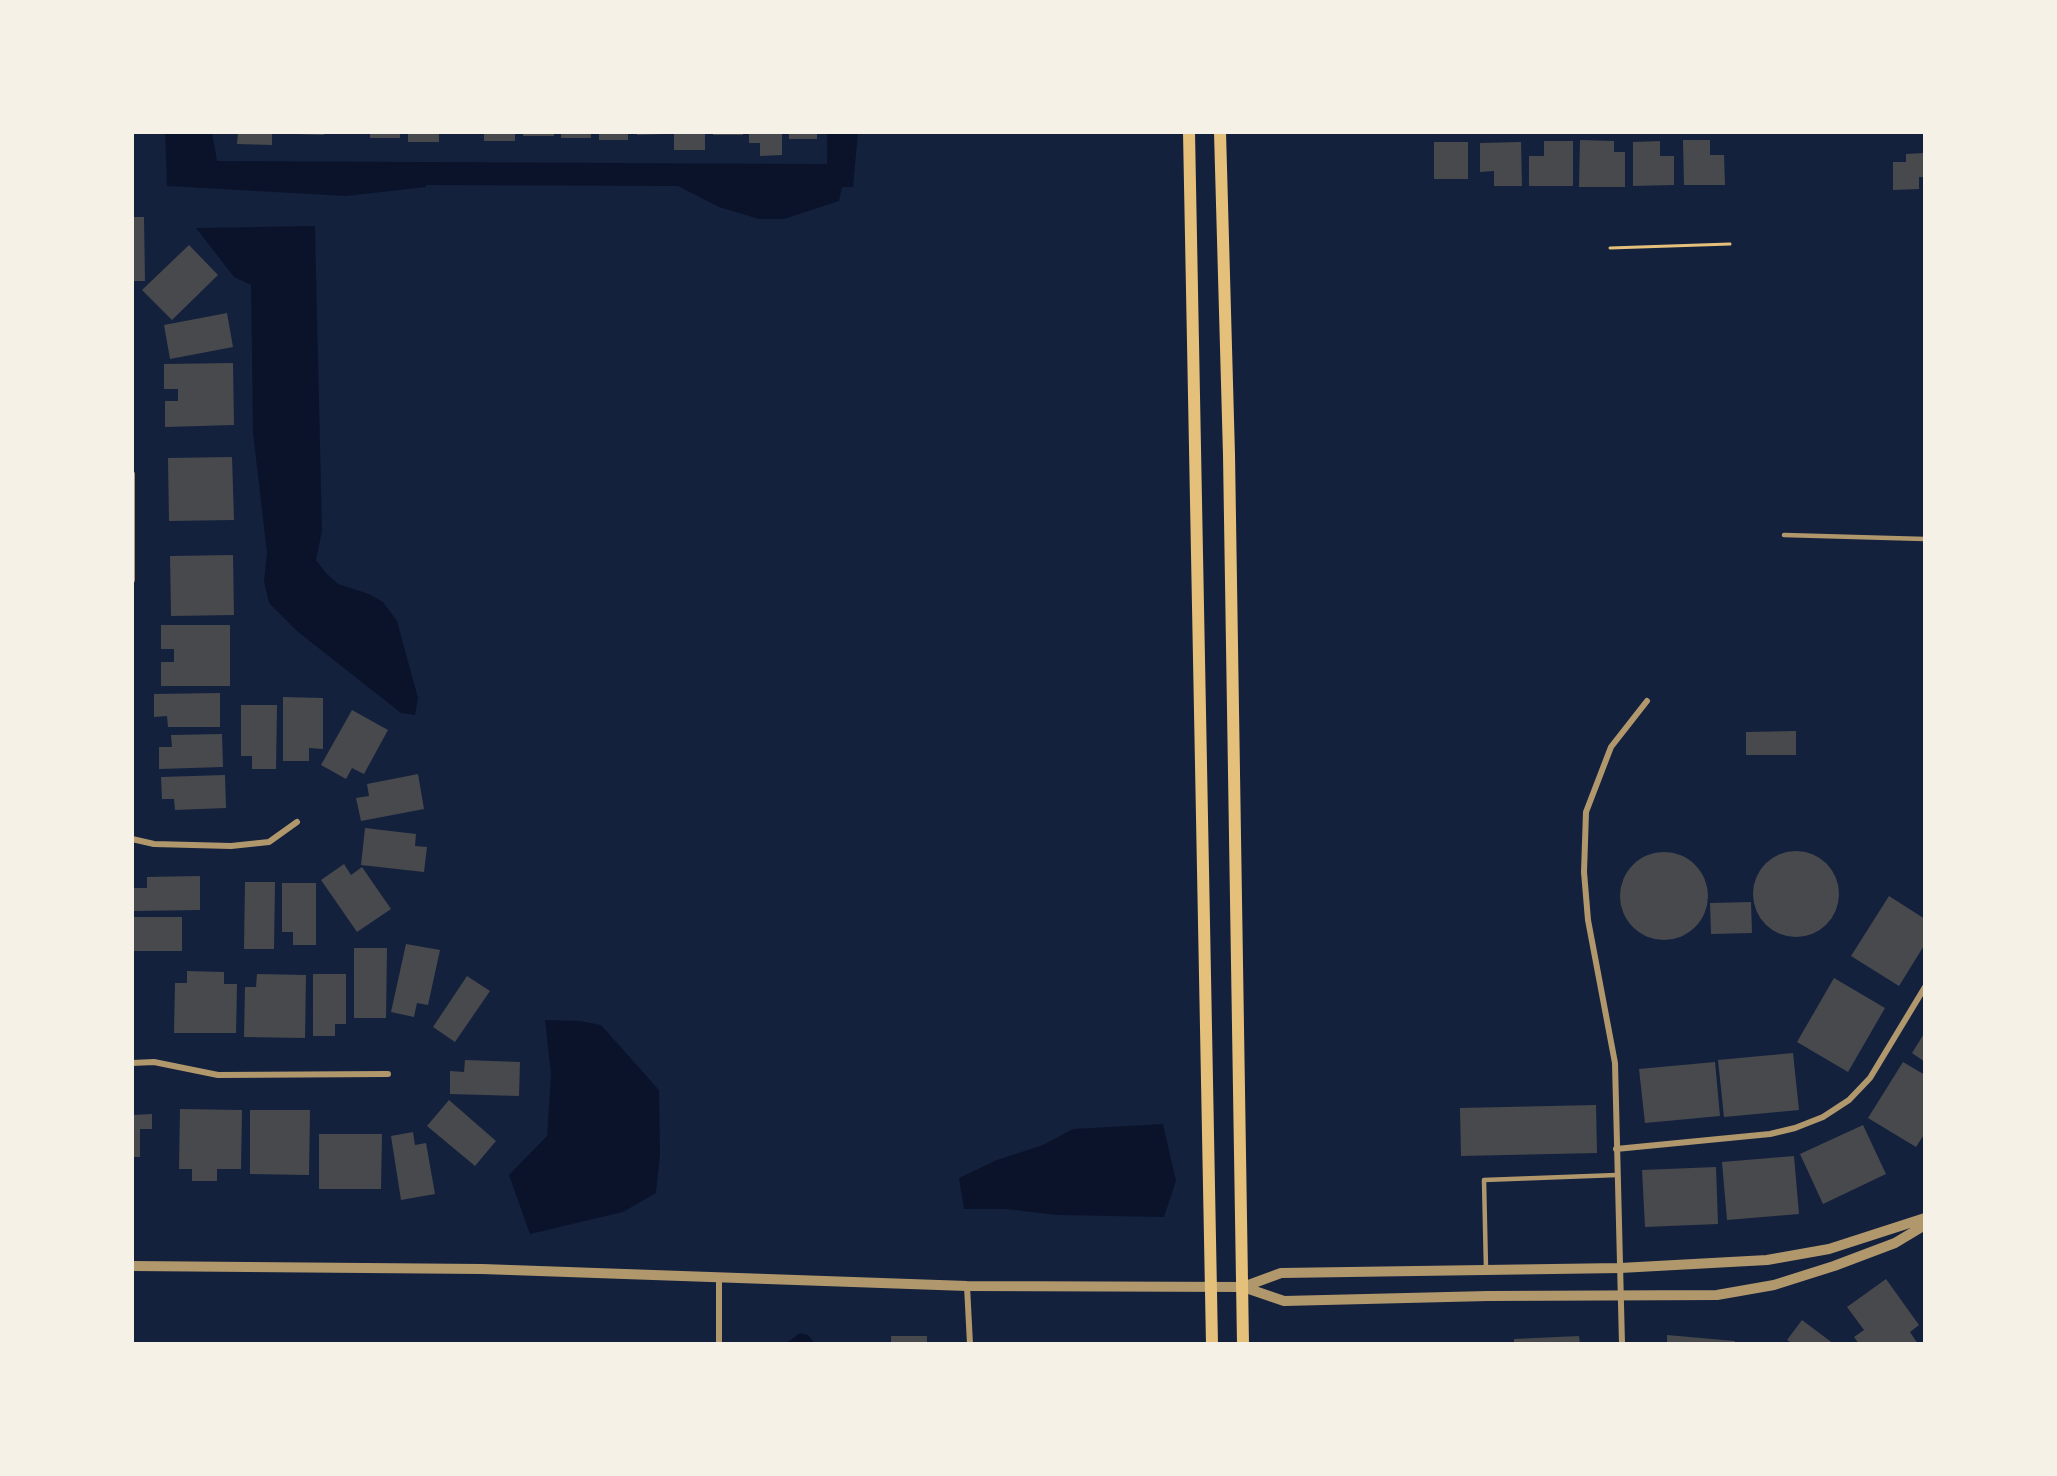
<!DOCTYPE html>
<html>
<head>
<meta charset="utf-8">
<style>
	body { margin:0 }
	#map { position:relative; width:2057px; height:1476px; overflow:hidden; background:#14213d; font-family:Rubik,sans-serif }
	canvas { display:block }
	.frame { position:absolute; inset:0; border:134px solid #f6f1e7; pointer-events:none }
</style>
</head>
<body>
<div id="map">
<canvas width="2057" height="1476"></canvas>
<div class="frame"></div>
</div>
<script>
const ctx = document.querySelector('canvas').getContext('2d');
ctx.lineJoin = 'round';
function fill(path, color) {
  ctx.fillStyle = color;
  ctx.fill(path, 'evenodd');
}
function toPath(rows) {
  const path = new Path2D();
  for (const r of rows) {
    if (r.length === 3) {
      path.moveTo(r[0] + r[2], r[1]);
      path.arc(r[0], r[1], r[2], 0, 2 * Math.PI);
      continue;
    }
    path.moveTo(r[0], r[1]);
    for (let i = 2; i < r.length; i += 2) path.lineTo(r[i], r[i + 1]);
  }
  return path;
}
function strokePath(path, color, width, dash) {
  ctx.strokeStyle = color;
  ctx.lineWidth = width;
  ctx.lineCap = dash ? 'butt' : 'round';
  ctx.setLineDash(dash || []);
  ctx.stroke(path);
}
const water = toPath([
	[165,132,212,132,217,161,827,164,827,132,858,132,853,187,842,187,839,201,784,219,759,219,719,207,678,186,426,185,426,187,346,196,167,186],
	[315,226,322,531,316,560,326,573,338,584,369,594,383,602,397,621,418,698,415,715,401,713,297,631,269,603,264,581,267,553,253,433,251,285,234,277,196,228],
	[545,1020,580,1021,601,1025,659,1090,660,1155,656,1193,623,1212,530,1234,509,1175,547,1136,551,1074],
	[1163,1124,1176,1181,1164,1217,1057,1215,1005,1209,964,1209,959,1178,997,1160,1043,1145,1073,1129],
	[800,1333,808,1335,815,1344,785,1344]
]);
const building = toPath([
	[238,132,272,132,272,145,237,144],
	[295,132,324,132,324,135,295,134],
	[370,132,400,132,400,138,370,138],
	[408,132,439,132,439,142,408,142],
	[484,132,515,132,515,141,484,141],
	[523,132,554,132,554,136,523,136],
	[561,132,591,132,591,138,561,138],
	[599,132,628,132,628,140,599,140],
	[637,132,665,132,665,134,637,135],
	[674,132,705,132,705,150,674,150],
	[713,132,743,132,743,135,713,135],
	[749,132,782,132,782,155,760,156,760,143,749,143],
	[789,132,817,132,817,139,789,139],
	[1580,140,1614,141,1614,152,1625,152,1625,187,1579,187],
	[1683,140,1710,140,1710,155,1724,155,1725,185,1684,185],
	[1544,141,1573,141,1573,186,1529,186,1529,156,1544,156],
	[1660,141,1660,156,1674,156,1674,185,1633,186,1633,142],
	[1434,142,1468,142,1468,179,1434,179],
	[1521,142,1522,186,1494,186,1494,171,1480,172,1480,143],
	[1925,153,1925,177,1919,177,1919,189,1893,190,1893,162,1906,162,1906,154],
	[132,217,144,217,145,281,132,281],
	[189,245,218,275,172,320,142,290],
	[227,313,233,347,170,359,164,325],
	[233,363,234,425,165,427,165,401,178,401,178,389,164,389,164,364],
	[232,457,234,520,169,521,168,458],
	[233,555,234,615,171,616,170,556],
	[161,625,230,625,230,686,161,686,161,662,174,662,174,649,161,649],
	[220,693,220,727,168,727,167,716,154,717,154,694],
	[283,697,323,698,323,749,309,748,309,761,283,761],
	[241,705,277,705,276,769,252,769,252,756,241,756],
	[352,710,388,730,364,774,352,768,346,779,321,765],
	[1796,731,1796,755,1746,755,1746,732],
	[222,734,223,767,159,769,159,747,172,747,171,735],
	[418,774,424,809,361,821,356,798,369,796,367,784],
	[225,775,226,808,175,810,174,799,162,799,161,777],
	[365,828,416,834,415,846,427,847,424,872,361,865],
	[1796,894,43],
	[1664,896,44],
	[344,864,351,875,362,867,391,909,357,932,321,880],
	[200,876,200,910,134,911,134,888,147,888,147,877],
	[245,882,275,882,274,949,244,949],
	[282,883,316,883,316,945,293,945,293,932,282,932],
	[1889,896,1925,919,1925,944,1899,986,1851,956],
	[1751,902,1752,933,1711,934,1710,903],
	[132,917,182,917,182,951,132,951],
	[406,944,440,950,428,1005,417,1003,414,1017,391,1012],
	[354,948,387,948,386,1018,354,1018],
	[187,971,224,972,224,984,237,984,236,1033,174,1033,175,983,187,983],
	[257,974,306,975,305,1038,244,1037,245,987,256,987],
	[313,974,346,974,346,1024,335,1024,335,1036,313,1036],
	[467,976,490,991,455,1042,433,1027],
	[1834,978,1885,1008,1848,1072,1797,1042],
	[1925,1032,1925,1062,1912,1053],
	[1793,1053,1799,1110,1724,1117,1718,1060],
	[465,1060,520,1062,519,1096,450,1094,450,1071,464,1072],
	[1715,1062,1720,1116,1645,1123,1639,1069],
	[1903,1062,1925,1075,1925,1133,1916,1147,1868,1118],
	[449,1100,496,1141,475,1166,427,1126],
	[1596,1105,1597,1153,1461,1156,1460,1108],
	[180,1109,242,1110,241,1169,217,1169,217,1181,192,1181,192,1169,179,1169],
	[250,1110,310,1110,309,1175,250,1174],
	[152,1114,152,1129,140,1129,140,1157,132,1157,132,1115],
	[1863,1125,1886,1174,1823,1204,1800,1154],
	[413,1132,415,1145,426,1143,435,1194,401,1200,391,1136],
	[319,1134,382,1134,381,1189,319,1189],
	[1794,1156,1799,1214,1727,1220,1722,1162],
	[1716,1167,1718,1224,1645,1227,1642,1170],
	[1886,1279,1919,1325,1910,1332,1918,1344,1859,1344,1854,1337,1864,1330,1847,1307],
	[1802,1320,1834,1344,1793,1344,1787,1340],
	[1667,1335,1735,1341,1735,1344,1667,1344],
	[891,1336,927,1336,927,1344,891,1344],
	[1579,1336,1580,1344,1514,1344,1514,1339]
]);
const path = toPath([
	[1610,248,1730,244]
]);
const service = toPath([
	[1784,535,1925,539],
	[1486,1269,1484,1180,1617,1175]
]);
const minor = toPath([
	[132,474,132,536],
	[132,580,132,536],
	[132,839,154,844,231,846,269,842,297,822],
	[132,1063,154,1062,218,1075,388,1074],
	[1616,1149,1770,1134,1795,1128,1823,1117,1849,1100,1870,1078,1925,987],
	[719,1277,719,1344],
	[967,1286,970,1344],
	[1622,1344,1615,1063,1588,920,1584,872,1586,812,1611,747,1647,701]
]);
const tertiary = toPath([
	[132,1266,482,1269,967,1286,1243,1287,1284,1301,1488,1296,1717,1295,1774,1285,1834,1266,1895,1243,1925,1225],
	[1243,1287,1281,1273,1620,1268,1767,1260,1829,1249,1925,1218]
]);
const secondary = toPath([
	[1189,132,1212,1344],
	[1220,132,1229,455,1243,1344]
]);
fill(water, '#0b132b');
fill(building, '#48494c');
strokePath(path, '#e5c07b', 3);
strokePath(service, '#b1986c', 4.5);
strokePath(minor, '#b1986c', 6);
strokePath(tertiary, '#b1986c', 10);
strokePath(secondary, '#e5c07b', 12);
</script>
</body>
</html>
